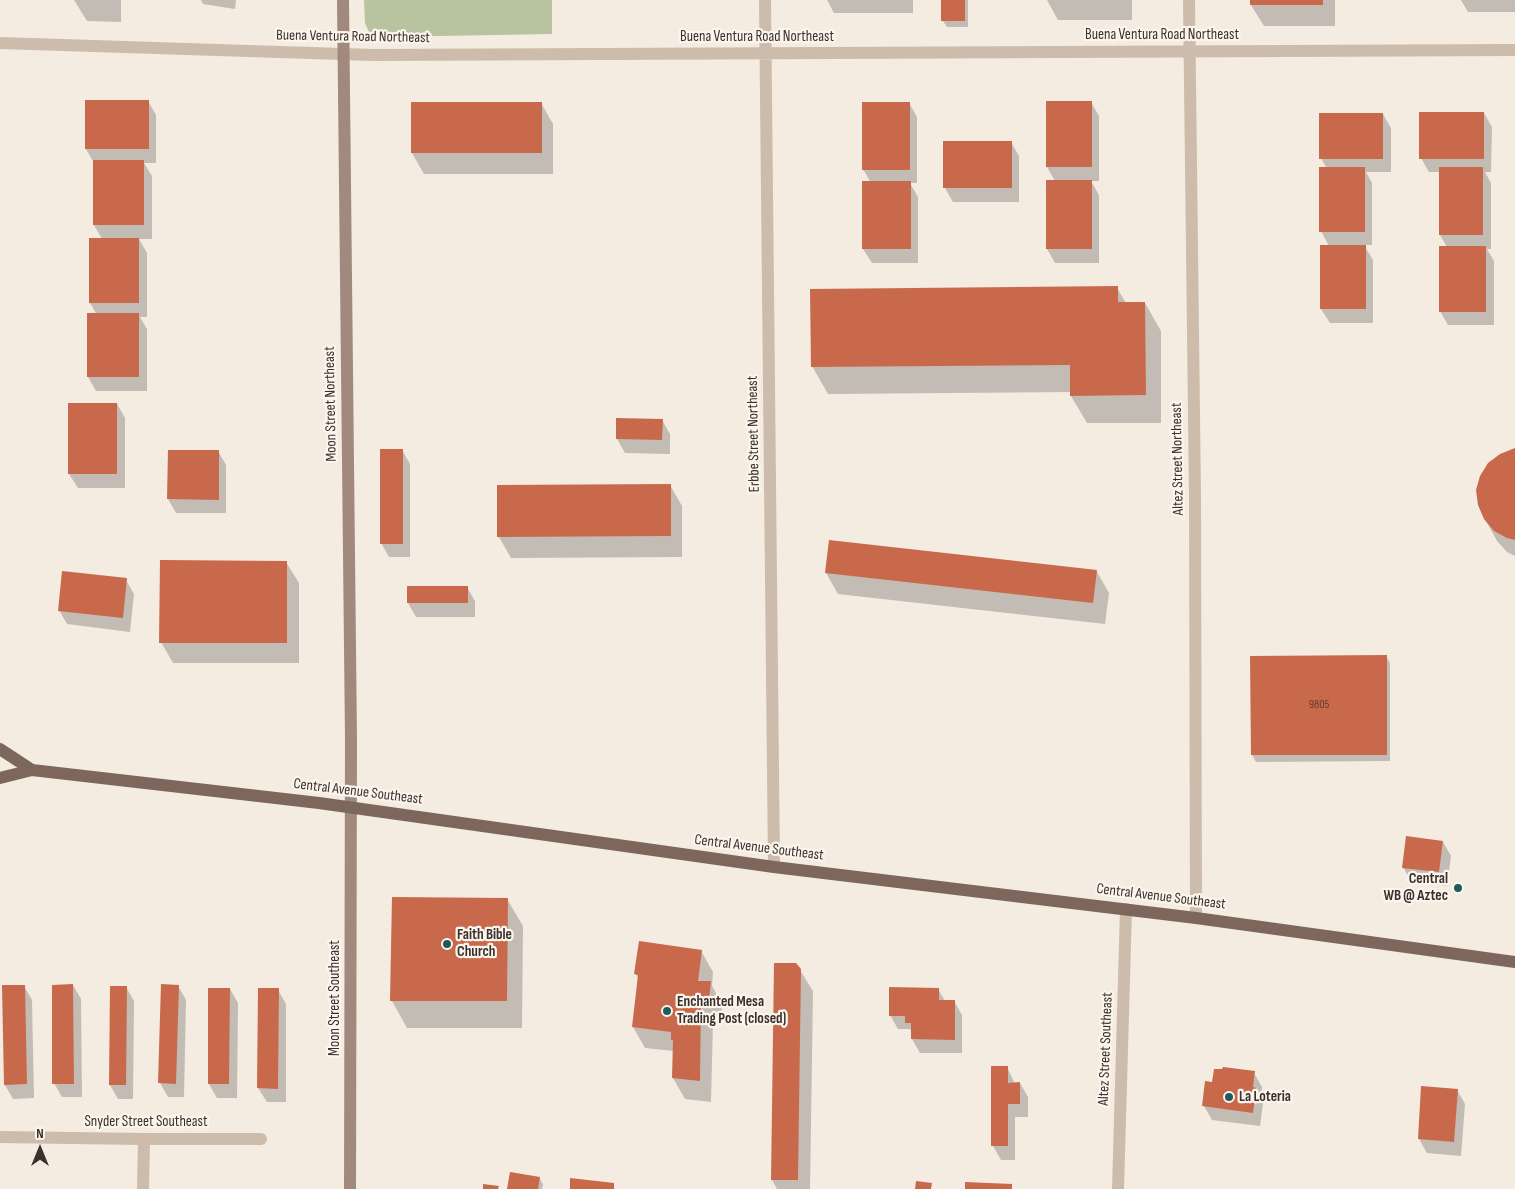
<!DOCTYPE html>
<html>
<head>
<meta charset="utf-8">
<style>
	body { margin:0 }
	#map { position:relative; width:1515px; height:1189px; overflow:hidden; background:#f4ebe1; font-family:"Sofia Sans Condensed",sans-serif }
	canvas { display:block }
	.north { position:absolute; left:15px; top:1124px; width:50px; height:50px; -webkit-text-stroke:4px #fbf5ee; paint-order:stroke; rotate:0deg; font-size:14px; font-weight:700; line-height:20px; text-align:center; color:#3b302b }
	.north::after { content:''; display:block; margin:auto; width:18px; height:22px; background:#3b302b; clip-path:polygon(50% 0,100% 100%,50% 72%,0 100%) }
</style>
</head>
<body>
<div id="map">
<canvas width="1515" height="1189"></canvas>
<div class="north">N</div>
</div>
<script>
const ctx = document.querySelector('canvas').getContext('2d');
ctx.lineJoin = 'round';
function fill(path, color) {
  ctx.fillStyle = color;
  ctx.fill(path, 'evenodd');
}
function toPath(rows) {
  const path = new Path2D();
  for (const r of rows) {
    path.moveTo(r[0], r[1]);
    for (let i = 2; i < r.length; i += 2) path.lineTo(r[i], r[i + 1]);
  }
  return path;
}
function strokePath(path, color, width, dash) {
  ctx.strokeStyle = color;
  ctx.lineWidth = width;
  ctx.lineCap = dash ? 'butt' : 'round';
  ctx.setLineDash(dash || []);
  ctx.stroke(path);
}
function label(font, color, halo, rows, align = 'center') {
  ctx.font = font + ' "Sofia Sans Condensed",sans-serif';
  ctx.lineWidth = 4.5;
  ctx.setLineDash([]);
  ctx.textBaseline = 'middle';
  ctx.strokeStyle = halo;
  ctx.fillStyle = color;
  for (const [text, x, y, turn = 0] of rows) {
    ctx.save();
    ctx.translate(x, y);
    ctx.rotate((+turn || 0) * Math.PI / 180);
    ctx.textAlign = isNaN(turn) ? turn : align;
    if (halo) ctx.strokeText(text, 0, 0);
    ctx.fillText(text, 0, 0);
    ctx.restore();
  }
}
const green = toPath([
	[364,0,552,0,552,34,382,37,369,32,365,23]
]);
const shadow = toPath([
	[74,0,121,0,121,22,87,21],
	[201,0,236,0,235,9,203,4],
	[827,0,913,0,913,13,834,13],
	[943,0,968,0,968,27,947,27,943,21],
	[1047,0,1132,0,1132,20,1058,20],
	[1251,0,1335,0,1335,26,1264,26,1251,5],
	[1461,0,1515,0,1515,12,1468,12],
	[148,101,156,115,156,163,144,163,152,176,152,239,139,239,147,253,147,317,140,317,147,329,147,391,96,391,88,377,97,315,90,303,102,239,94,225,94,163,86,149],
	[1047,102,1091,102,1099,116,1099,181,1091,181,1099,195,1099,263,1055,263,1047,249,1055,181,1047,167],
	[412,103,541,103,553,124,553,174,424,174,412,153],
	[909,103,917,117,917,183,910,183,918,197,918,263,872,263,863,249,871,183,863,169],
	[1484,113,1492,127,1491,172,1485,172,1491,183,1491,249,1487,249,1494,261,1494,325,1448,325,1440,311,1447,247,1440,235,1440,172,1429,172,1421,158],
	[1383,114,1391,128,1391,172,1366,172,1372,183,1372,245,1364,245,1373,260,1373,323,1330,323,1321,309,1329,246,1321,231,1327,169,1321,158],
	[1011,142,1019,156,1019,202,953,202,945,188],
	[1117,288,1126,303,1145,303,1161,331,1161,423,1087,423,1071,396,1071,392,828,394,812,366],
	[117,404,125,418,125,488,78,488,69,474],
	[617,419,662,420,670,434,670,454,625,453,617,439],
	[402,450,410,464,410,557,389,557,381,543],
	[1515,450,1515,556,1507,552,1497,541,1485,519],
	[218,451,226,465,226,513,176,513,168,499],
	[670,485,682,506,682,557,511,558,499,537],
	[286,562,299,583,299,663,173,663,161,642],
	[1097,572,1109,593,1105,624,838,594,826,573],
	[126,580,134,594,130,632,67,624,59,610],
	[467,587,475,601,475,617,416,617,408,603],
	[1386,656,1390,663,1390,761,1256,762,1252,755,1252,657],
	[1443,842,1451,856,1447,886,1411,881,1403,867],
	[507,899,523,926,522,1028,407,1028,392,1001],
	[701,951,713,972,712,986,722,1004,721,1020,713,1020,711,1102,685,1099,673,1078,674,1051,645,1048,633,1027,639,980,636,974],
	[776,964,800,970,813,991,810,1189,777,1189,772,1180],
	[73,985,81,999,82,1097,62,1097,54,1083],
	[24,986,32,1000,34,1098,13,1099,5,1085],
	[178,986,186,1000,184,1097,168,1097,160,1083],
	[111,987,126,987,134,1001,133,1099,118,1099,110,1085],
	[209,989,230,989,238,1003,237,1098,217,1098,209,1084],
	[938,989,945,1001,954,1001,962,1015,962,1053,920,1053,912,1039,912,1033,910,1029,898,1029,890,1015],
	[278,990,286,1004,286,1102,267,1102,258,1088],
	[1007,1067,1015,1084,1020,1083,1028,1097,1028,1117,1015,1117,1015,1160,1001,1160,993,1146],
	[1254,1073,1262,1087,1261,1098,1263,1103,1260,1126,1212,1120,1204,1106,1213,1083],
	[1457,1090,1465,1104,1461,1156,1427,1153,1419,1139],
	[539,1178,543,1184,542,1189,508,1189]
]);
const building = toPath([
	[941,0,965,0,965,21,941,21],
	[1250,0,1323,0,1323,5,1250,5],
	[85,100,149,100,149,149,85,149],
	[1046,101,1092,101,1092,167,1046,167],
	[411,102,542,102,542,153,411,153],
	[862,102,910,102,910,170,862,170],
	[1419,112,1484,112,1484,159,1419,159],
	[1319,113,1383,113,1383,159,1319,159],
	[943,141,1012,141,1012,188,943,188],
	[93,160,144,160,144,225,93,225],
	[1319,167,1365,167,1365,232,1319,232],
	[1439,167,1483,167,1483,235,1439,235],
	[1046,180,1092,180,1092,249,1046,249],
	[862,181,911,181,911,249,862,249],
	[89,238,139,238,139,303,89,303],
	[1320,245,1366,245,1366,309,1320,309],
	[1439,246,1486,246,1486,312,1439,312],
	[1118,286,1118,302,1145,302,1146,395,1070,396,1070,365,811,367,810,289],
	[87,313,139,313,139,377,87,377],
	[68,403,117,403,117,474,68,474],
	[616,418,663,419,662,440,616,439],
	[1515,448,1515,540,1507,538,1494,531,1484,519,1478,505,1476,490,1480,476,1488,463,1500,454],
	[380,449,403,449,403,544,380,544],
	[168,450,219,450,219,500,167,499],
	[671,484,671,536,497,537,497,485],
	[829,540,1097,570,1093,603,825,573],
	[160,560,287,561,287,643,159,643],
	[62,571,127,578,123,618,58,611],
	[407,586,468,586,468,603,407,603],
	[1387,655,1387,755,1251,755,1250,656],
	[1406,836,1443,841,1439,872,1402,868],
	[392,897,508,898,507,1001,390,1001],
	[639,941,702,950,698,981,711,981,709,999,701,999,700,1081,672,1078,673,1040,671,1040,671,1032,632,1027,638,975,634,974],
	[774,963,796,963,801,969,798,1180,771,1180],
	[73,984,74,1084,52,1084,52,985],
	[161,984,179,985,176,1084,158,1083],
	[2,985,25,985,27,1084,4,1085],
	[110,986,127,986,126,1085,109,1085],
	[889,987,939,988,939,1000,955,1000,955,1040,911,1039,911,1023,905,1023,905,1016,889,1016],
	[208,988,230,988,229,1084,208,1084],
	[258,988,279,988,278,1089,257,1088],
	[991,1066,1008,1066,1008,1083,1020,1082,1020,1104,1008,1104,1008,1146,991,1146],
	[1223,1067,1255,1071,1253,1087,1256,1088,1253,1113,1202,1106,1205,1081,1212,1082,1214,1069,1222,1069],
	[1421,1086,1458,1089,1454,1142,1418,1139],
	[510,1172,540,1177,538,1189,507,1189],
	[570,1178,614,1183,614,1189,570,1189],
	[916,1181,932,1183,931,1189,915,1189],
	[965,1182,1012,1184,1012,1189,965,1189],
	[483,1184,499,1186,498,1189,483,1189]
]);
const street = toPath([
	[765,0,774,867],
	[1189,0,1195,497,1196,918],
	[0,43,373,55,1515,50],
	[0,1137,144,1139,261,1139],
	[143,1189,144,1139],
	[1118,1189,1126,909]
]);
const secondary = toPath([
	[343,0,351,739,350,1189]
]);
const primary = toPath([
	[0,749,32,770],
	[0,778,32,770,319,803,774,867,1196,918,1515,962]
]);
const markers = [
	[1458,888,5,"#1f5a5e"],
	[447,944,5,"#1f5a5e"],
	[667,1011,5,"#1f5a5e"],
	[1229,1097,5,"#1f5a5e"]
];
const numberNames = [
	["9805",1319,705]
];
const streetNames = [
	["Buena Ventura Road Northeast",1162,35],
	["Buena Ventura Road Northeast",353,37,1],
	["Buena Ventura Road Northeast",757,37],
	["Moon Street Northeast",331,404,-91],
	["Erbbe Street Northeast",754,434,-91],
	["Altez Street Northeast",1178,459,-91],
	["Central Avenue Southeast",358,792,7],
	["Central Avenue Southeast",759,848,7],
	["Central Avenue Southeast",1161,897,7],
	["Moon Street Southeast",335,998,-90],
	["Altez Street Southeast",1106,1049,-88],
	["Snyder Street Southeast",146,1122]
];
const poiNames = [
	["Central",1448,879,"right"],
	["WB @ Aztec",1448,896,"right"],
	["Faith Bible",457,935],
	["Church",457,952],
	["Enchanted Mesa",677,1002],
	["Trading Post (closed)",677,1019],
	["La Loteria",1239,1097]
];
fill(green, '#b8c4a0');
fill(shadow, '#0003');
fill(building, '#c8694b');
strokePath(street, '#cdbbac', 12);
strokePath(secondary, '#a18a7d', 12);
strokePath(primary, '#7d675c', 12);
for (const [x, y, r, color] of markers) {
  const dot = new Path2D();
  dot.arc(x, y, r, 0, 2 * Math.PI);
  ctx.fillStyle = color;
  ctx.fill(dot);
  strokePath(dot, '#fbf5ee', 2);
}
label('12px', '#5e3e33', null, numberNames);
label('15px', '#3b302b', '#fbf5ee', streetNames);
label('bold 15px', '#3b302b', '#fbf5ee', poiNames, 'left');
</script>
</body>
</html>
